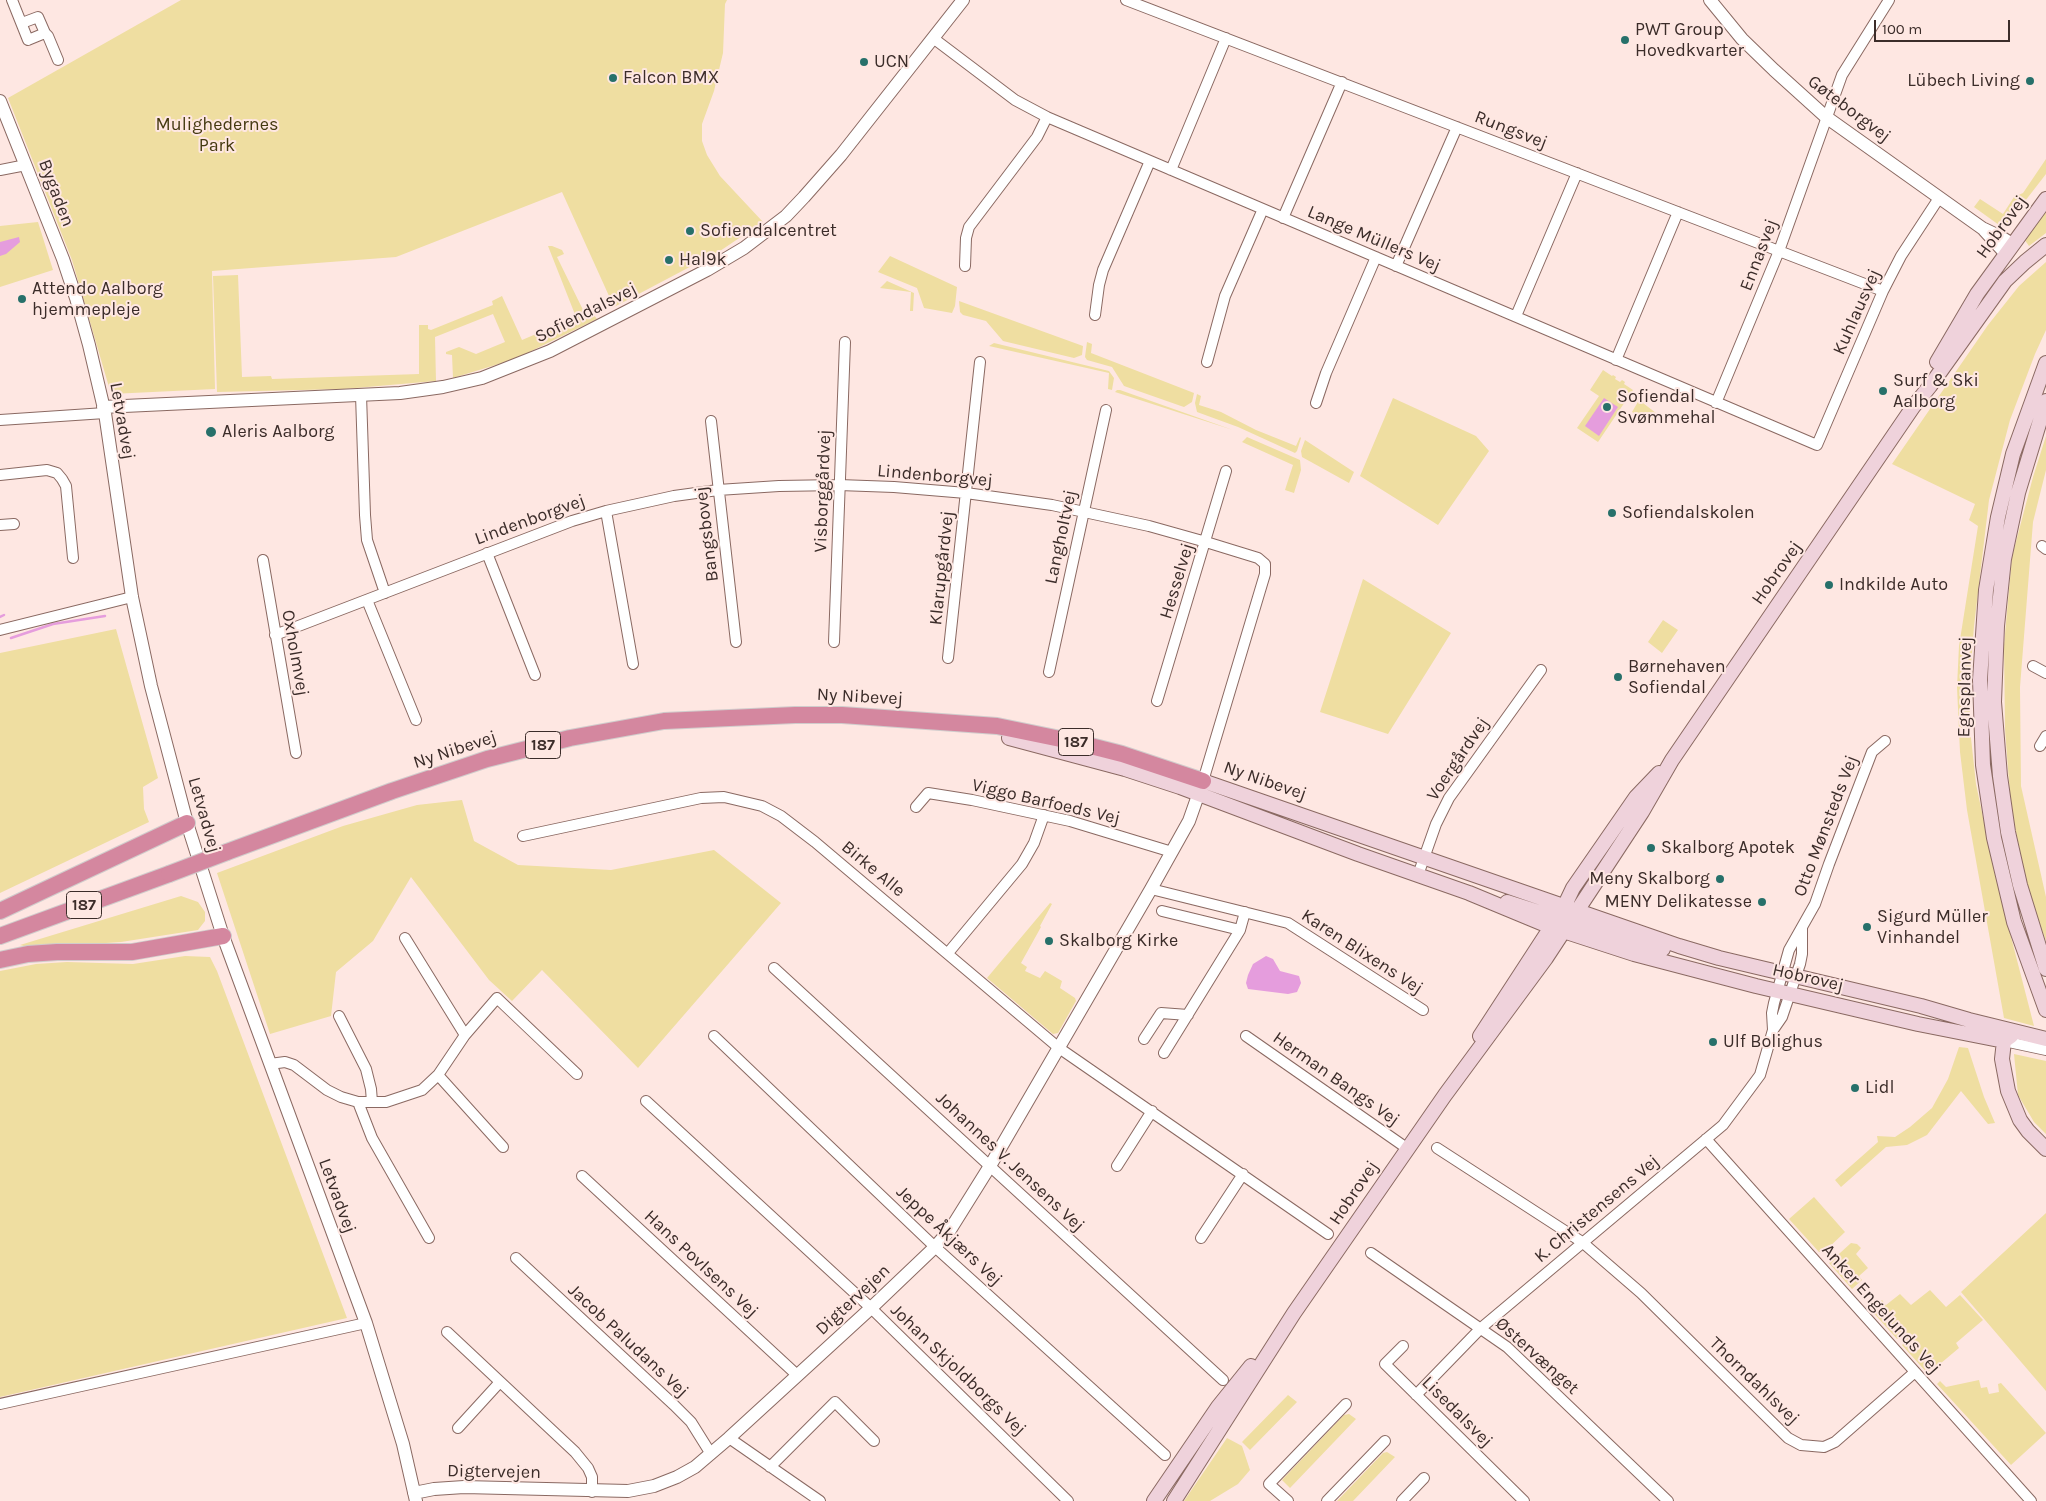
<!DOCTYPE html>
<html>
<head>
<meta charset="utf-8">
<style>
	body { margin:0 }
	#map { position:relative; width:2046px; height:1501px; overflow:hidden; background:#fee7e2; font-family:Karla,sans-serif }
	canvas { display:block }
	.scale { position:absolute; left:1874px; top:20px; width:136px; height:22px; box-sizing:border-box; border:2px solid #3b2c29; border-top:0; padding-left:6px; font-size:15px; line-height:18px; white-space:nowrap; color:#3b2c29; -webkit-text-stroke:4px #fee7e2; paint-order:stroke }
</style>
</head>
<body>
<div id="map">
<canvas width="2046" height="1501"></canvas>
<div class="scale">100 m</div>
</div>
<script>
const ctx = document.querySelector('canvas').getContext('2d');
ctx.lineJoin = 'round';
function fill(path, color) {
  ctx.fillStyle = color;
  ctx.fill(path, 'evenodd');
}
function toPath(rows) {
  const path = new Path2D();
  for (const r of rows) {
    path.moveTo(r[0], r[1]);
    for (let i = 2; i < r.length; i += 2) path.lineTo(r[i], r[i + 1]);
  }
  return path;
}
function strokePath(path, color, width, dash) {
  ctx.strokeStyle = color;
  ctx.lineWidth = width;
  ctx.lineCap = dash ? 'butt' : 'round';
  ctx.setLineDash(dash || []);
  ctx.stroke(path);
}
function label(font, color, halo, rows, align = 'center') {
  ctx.font = font + ' Karla,sans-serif';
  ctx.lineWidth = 4;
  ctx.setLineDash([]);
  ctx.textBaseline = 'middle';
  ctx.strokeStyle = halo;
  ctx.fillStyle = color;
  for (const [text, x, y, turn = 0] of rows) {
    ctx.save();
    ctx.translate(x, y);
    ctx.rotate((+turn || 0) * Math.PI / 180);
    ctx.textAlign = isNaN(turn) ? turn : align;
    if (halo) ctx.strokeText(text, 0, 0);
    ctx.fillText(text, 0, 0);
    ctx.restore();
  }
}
const green = toPath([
	[181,0,727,0,725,4,723,53,714,91,702,124,702,141,707,155,720,176,763,222,720,251,614,307,562,192,396,257,212,271,215,389,111,394,72,260,8,98],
	[2046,159,2046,174,2008,223,1999,225,1974,207,1980,199,2003,214,2014,197,2023,193],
	[2046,211,2046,233,2029,246,2024,239],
	[38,222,53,270,0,287,0,226],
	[548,246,552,246,562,250,564,254,557,257,587,318,594,315,597,319,515,359,453,378,452,355,446,354,446,352,459,347,476,354,505,342,493,314,435,337,436,381,344,389,217,392,213,276,238,275,242,377,271,376,272,379,419,374,419,325,428,325,428,329,431,330,493,305,492,301,502,296,522,340,576,317],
	[890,256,957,287,955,306,952,313,924,308,917,288,878,272],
	[2046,262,2046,330,2035,354,2010,420,1989,500,1974,626,1969,692,1971,738,1976,784,1995,875,2034,1026,2004,1018,1967,810,1960,752,1957,687,1959,646,1978,526,1969,520,1975,504,1892,464,1988,325,2019,286],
	[887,281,914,293,913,311,910,311,911,292,880,288],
	[959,301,1083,346,1082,355,1074,358,1003,341,986,321,963,315,960,312],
	[1087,342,1092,344,1091,353,1194,393,1192,402,1184,407,1181,406,1124,386,1112,367,1087,360,1085,357],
	[994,343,1109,371,1114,378,1112,390,1108,389,1109,373,989,346],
	[1603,370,1612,376,1613,375,1616,377,1615,379,1620,382,1622,380,1625,382,1624,384,1633,390,1598,442,1577,428,1599,396,1590,390],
	[1117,390,1120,390,1233,430,1115,392],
	[1197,394,1201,396,1199,405,1221,412,1256,430,1296,446,1300,437,1301,438,1297,451,1295,453,1238,427,1197,412,1195,403],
	[1393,398,1476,436,1489,451,1438,525,1360,476],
	[1639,400,1656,413,1651,423,1632,412],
	[2046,436,2046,470,2033,522,2020,687,2021,786,2046,897,2046,941,2029,894,2011,808,2005,729,2004,645,2012,557,2033,477],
	[1247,437,1300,460,1301,470,1294,493,1285,490,1293,465,1242,442],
	[1305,440,1354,472,1349,483,1302,457,1301,451],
	[1363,579,1451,633,1388,734,1320,712],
	[1663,620,1678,630,1662,653,1648,642],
	[116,629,158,778,143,787,144,809,149,822,0,893,0,653],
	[462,800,474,841,518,865,611,870,714,850,781,903,638,1068,542,970,512,1001,489,980,411,877,373,941,336,972,331,1016,270,1034,217,873,343,826,417,805],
	[181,896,198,902,205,912,205,921,198,930,121,942,31,948,20,945],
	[1050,903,1052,904,1040,926,1041,927,1021,963,1027,967,1025,971,1040,978,1045,971,1062,981,1060,988,1075,998,1076,1001,1058,1033,1053,1034,987,978],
	[185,956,210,957,217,971,347,1318,0,1397,0,971,36,964,67,962,133,964],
	[1959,1047,1968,1048,1984,1097,1995,1123,1988,1124,1961,1091,1927,1135,1907,1145,1886,1147,1841,1187,1835,1180,1878,1142,1877,1136,1895,1137,1910,1127,1932,1108,1948,1079],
	[2014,1054,2046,1061,2046,1134,2034,1122,2018,1095],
	[1814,1197,1845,1232,1824,1252,1819,1252,1789,1219],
	[2046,1213,2046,1391,1961,1292],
	[1851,1243,1857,1244,1861,1248,1856,1254,1868,1268,1859,1276,1862,1280,1852,1289,1829,1263],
	[1930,1290,1946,1307,1960,1295,1983,1320,1956,1343,1959,1348,1928,1374,1902,1345,1907,1340,1902,1335,1897,1339,1871,1310,1882,1300,1886,1305,1900,1294,1911,1305],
	[1979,1380,1981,1388,1987,1387,1989,1394,1999,1392,1998,1384,2001,1383,2046,1433,2011,1465,1937,1384,1940,1381,1946,1387],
	[1288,1395,1297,1402,1250,1450,1242,1442],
	[1349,1414,1356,1419,1290,1488,1282,1480,1344,1415],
	[1227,1438,1242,1446,1250,1470,1238,1484,1210,1501,1184,1501],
	[1387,1452,1395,1457,1353,1501,1337,1501,1383,1453]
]);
const water = toPath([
	[19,237,20,242,6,254,0,256,0,242],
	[1604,398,1618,407,1599,436,1585,426],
	[1266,956,1273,959,1280,971,1299,976,1301,983,1297,992,1288,994,1248,989,1246,983,1248,975,1253,964]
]);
const stream = toPath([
	[0,617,4,615],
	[11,638,53,624,105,616]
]);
const minor = toPath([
	[12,0,28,40,45,33,38,17,22,23],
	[1126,0,1883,291],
	[45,33,48,36,58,60],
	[933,38,1015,100,1047,117,1817,445,1883,291,1901,256,1939,198],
	[0,170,26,165],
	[1171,170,1226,38],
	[1283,218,1342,82],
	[965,266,966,238,969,227,1037,137,1047,117],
	[1396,266,1457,127],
	[1095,315,1099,285,1103,270,1150,161],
	[1516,316,1577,173],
	[1616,360,1678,212],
	[1207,362,1225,296,1263,209],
	[361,395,365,515,367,540,385,593],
	[1316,403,1326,373,1376,257],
	[1716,403,1779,251,1842,75,1889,0],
	[0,420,105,413],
	[711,421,736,642],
	[0,475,47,470,57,473,62,479,66,486,73,558],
	[606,511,633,664],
	[0,525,14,524],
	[2042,546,2046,549],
	[487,553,535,675],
	[263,560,296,753],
	[367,600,416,720],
	[0,630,132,597],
	[275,635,572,521,606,511,674,496,718,490,779,486,839,485,894,487,966,493,1052,505,1149,526,1206,542,1258,558,1265,564,1265,574,1203,781],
	[834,642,845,342],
	[948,658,980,362],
	[2033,666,2046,673],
	[1049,672,1106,410],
	[1157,701,1226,471],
	[2040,746,2046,736],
	[916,807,928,793,972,800,1070,821,1172,852],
	[523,836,701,798,724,797,762,806,781,816,815,842,1059,1048,1328,1234],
	[1418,875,1436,824,1449,798,1541,670],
	[1151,889,1288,923,1423,1010],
	[1162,911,1240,930],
	[405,938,465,1035],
	[948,953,1022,864,1034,843,1044,815],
	[774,968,1223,1380],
	[339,1016,366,1069,371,1089,372,1102],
	[1773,1030,1772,1013,1774,1003,1789,950,1815,904,1829,864,1872,752,1885,741],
	[714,1036,935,1247,1165,1455],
	[1246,1036,1408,1149],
	[1144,1039,1161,1013,1188,1015],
	[2004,1041,2046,1050],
	[1164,1053,1240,930,1245,912],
	[270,1064,285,1062,294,1065,327,1090,341,1097,358,1102,386,1102,422,1090,438,1075,465,1035,497,998,577,1074],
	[438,1075,503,1147],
	[646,1101,871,1308,1068,1501],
	[358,1102,372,1138,429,1238],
	[1706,1139,2031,1501],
	[1437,1148,1582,1242,1641,1293,1788,1438,1801,1445,1824,1447,1835,1442,1915,1372],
	[1117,1166,1152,1111],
	[582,1176,797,1375],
	[1201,1238,1243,1174],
	[1371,1253,1507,1347,1668,1501],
	[516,1258,674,1405,691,1422,711,1454],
	[447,1332,575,1452,588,1468,592,1477,592,1492],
	[1403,1346,1385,1364,1524,1501],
	[1416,1395,1481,1328,1723,1125,1760,1075,1773,1030,1782,1017,1800,964,1802,954,1802,928],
	[0,1404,366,1323],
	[458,1428,500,1382],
	[729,1438,820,1501],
	[770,1467,835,1402,874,1441],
	[1288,1501,1269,1484,1346,1404],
	[1327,1501,1385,1441],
	[1402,1501,1424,1478]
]);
const tertiary = toPath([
	[1710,0,1742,39,1774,70,1826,117,1982,228,2001,237,2012,244],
	[0,101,63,259,76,298,89,345,105,413,132,597,151,686,187,823,223,936,366,1323,403,1444,416,1501],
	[1984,230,2005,253],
	[103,407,400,393,443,387,482,378,550,351,707,270,744,248,786,216,804,197,841,155,963,0],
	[414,1493,434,1489,464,1487,628,1491,654,1486,677,1477,695,1467,729,1438,871,1308,935,1247,950,1230,990,1166,1151,889,1189,821,1202,784]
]);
const secondary = toPath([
	[1937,362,1977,294,2046,199],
	[2046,363,2013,454,1998,517,1986,590,1980,680,1983,765,1994,838,2014,922,2046,1010],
	[2046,401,2018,493,2004,559,1997,626,1994,702,2000,776,2008,832,2020,885,2046,969],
	[1009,738,1125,769,1180,787,1358,854,1469,893,1551,927,1634,954,1756,986,1918,1024,2004,1041],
	[1203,781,1679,946,1719,958,1921,1006,1969,1020,2046,1039],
	[1507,902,1557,918,1566,917],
	[1561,924,1570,922,1641,944,1663,949],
	[1480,1036,1564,907,1573,888,1636,797,1659,773],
	[2011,1036,2004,1041,2002,1059,2008,1091,2020,1120,2028,1131,2046,1149],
	[1154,1501,1218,1407,1251,1366],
	[1174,1501,1294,1313,1445,1095,1546,958,1642,812,1672,760,1913,407,1930,386,2005,281,2025,262,2046,245]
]);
const trunk = toPath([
	[227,852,392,791,487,759,570,738,664,721,795,715,842,715,997,726,1075,742,1122,754,1203,781],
	[0,911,187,823],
	[0,936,169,874],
	[0,960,28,954,57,952,132,952,223,936]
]);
const trunkBridge = toPath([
	[169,874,227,852]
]);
const markers = [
	[1625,40,5,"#27706a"],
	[864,62,5,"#27706a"],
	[613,78,5,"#27706a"],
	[2030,81,5,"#27706a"],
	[690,231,5,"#27706a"],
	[669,260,5,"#27706a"],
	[22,299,5,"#27706a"],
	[1883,391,5,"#27706a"],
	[1607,407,5,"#27706a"],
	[211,432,6,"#27706a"],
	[1612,513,5,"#27706a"],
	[1829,585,5,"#27706a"],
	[1618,677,5,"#27706a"],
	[1651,848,5,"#27706a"],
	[1720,879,5,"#27706a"],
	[1762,902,5,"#27706a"],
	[1867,927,5,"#27706a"],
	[1049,941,5,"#27706a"],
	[1713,1042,5,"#27706a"],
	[1855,1088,5,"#27706a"]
];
const shields = [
	[1076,742,35],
	[543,745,35],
	[84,905,35]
];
const shieldNames = [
	["187",1076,742],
	["187",543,745],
	["187",84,905]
];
const poiNames = [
	["PWT Group",1635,30],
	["Hovedkvarter",1635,51],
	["UCN",874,62],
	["Falcon BMX",623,78],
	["Lübech Living",2020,81,"right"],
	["Sofiendalcentret",700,231],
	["Hal9k",679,260],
	["Attendo Aalborg",32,289],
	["hjemmepleje",32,310],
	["Surf & Ski",1893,381],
	["Aalborg",1893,402],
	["Sofiendal",1617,397],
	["Svømmehal",1617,418],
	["Aleris Aalborg",222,432],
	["Sofiendalskolen",1622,513],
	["Indkilde Auto",1839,585],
	["Børnehaven",1628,667],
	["Sofiendal",1628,688],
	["Skalborg Apotek",1661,848],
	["Meny Skalborg",1710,879,"right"],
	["MENY Delikatesse",1752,902,"right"],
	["Sigurd Müller",1877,917],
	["Vinhandel",1877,938],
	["Skalborg Kirke",1059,941],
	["Ulf Bolighus",1723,1042],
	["Lidl",1865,1088]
];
const streetNames = [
	["Gøteborgvej",1849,109,37],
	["Rungsvej",1511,130,21],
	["Bygaden",56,193,69],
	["Hobrovej",2002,227,-54],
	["Lange Müllers Vej",1374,239,23],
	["Ennasvej",1759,255,-69],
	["Kuhlausvej",1857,312,-66],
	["Sofiendalsvej",586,313,-27],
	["Letvadvej",122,421,80],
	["Lindenborgvej",935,476,5],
	["Visborggårdvej",823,491,-88],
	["Lindenborgvej",530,520,-20],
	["Bangsbovej",707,534,-97],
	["Langholtvej",1061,537,-78],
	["Klarupgårdvej",942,568,-84],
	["Hobrovej",1777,573,-55],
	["Hesselvej",1177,581,-73],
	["Oxholmvej",295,653,80],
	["Egnsplanvej",1965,687,-89],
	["Ny Nibevej",860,697,3],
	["Ny Nibevej",455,750,-18],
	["Voergårdvej",1458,759,-56],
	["Ny Nibevej",1265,781,19],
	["Viggo Barfoeds Vej",1046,802,13],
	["Letvadvej",204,815,74],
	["Otto Mønsteds Vej",1826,826,-69],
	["Birke Alle",873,869,40],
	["Karen Blixens Vej",1362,952,33],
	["Hobrovej",1808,978,13],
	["Herman Bangs Vej",1336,1079,35],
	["Johannes V. Jensens Vej",1010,1162,43],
	["Hobrovej",1354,1193,-56],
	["Letvadvej",337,1196,70],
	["K. Christensens Vej",1597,1209,-40],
	["Jeppe Åkjærs Vej",949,1236,43],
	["Hans Povlsens Vej",701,1264,43],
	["Digtervejen",853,1300,-43],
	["Anker Engelunds Vej",1881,1309,48],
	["Jacob Paludans Vej",628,1341,43],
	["Østervænget",1537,1356,42],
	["Johan Skjoldborgs Vej",958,1370,44],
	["Thorndahlsvej",1754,1381,44],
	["Lisedalsvej",1457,1412,45],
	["Digtervejen",494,1472,1]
];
const parkNames = [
	["Mulighedernes",217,125],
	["Park",217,146]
];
fill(green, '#efdea1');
fill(water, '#e59ddd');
strokePath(stream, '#e59ddd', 2.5);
strokePath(minor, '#8a6962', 12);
strokePath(tertiary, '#8a6962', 14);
strokePath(secondary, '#8a6962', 16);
strokePath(trunk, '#d0cccc', 18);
strokePath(minor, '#fff', 10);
strokePath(tertiary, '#fff', 12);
strokePath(secondary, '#efd2db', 14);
strokePath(trunk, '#d4879f', 16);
strokePath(trunkBridge, '#d0cccc', 18, []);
strokePath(trunkBridge, '#d4879f', 16);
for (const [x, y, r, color] of markers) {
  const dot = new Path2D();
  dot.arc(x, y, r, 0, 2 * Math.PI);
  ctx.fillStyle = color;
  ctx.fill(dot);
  strokePath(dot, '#fee7e2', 2);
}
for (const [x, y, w] of shields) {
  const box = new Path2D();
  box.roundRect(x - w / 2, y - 13.5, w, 27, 4);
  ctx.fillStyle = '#fee7e2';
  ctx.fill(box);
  strokePath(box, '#3b2c29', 1);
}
label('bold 16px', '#3b2c29', null, shieldNames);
label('18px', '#3b2c29', '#fee7e2', poiNames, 'left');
label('18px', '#3b2c29', '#fee7e2', streetNames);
label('18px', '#443910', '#fee7e2', parkNames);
</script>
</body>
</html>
